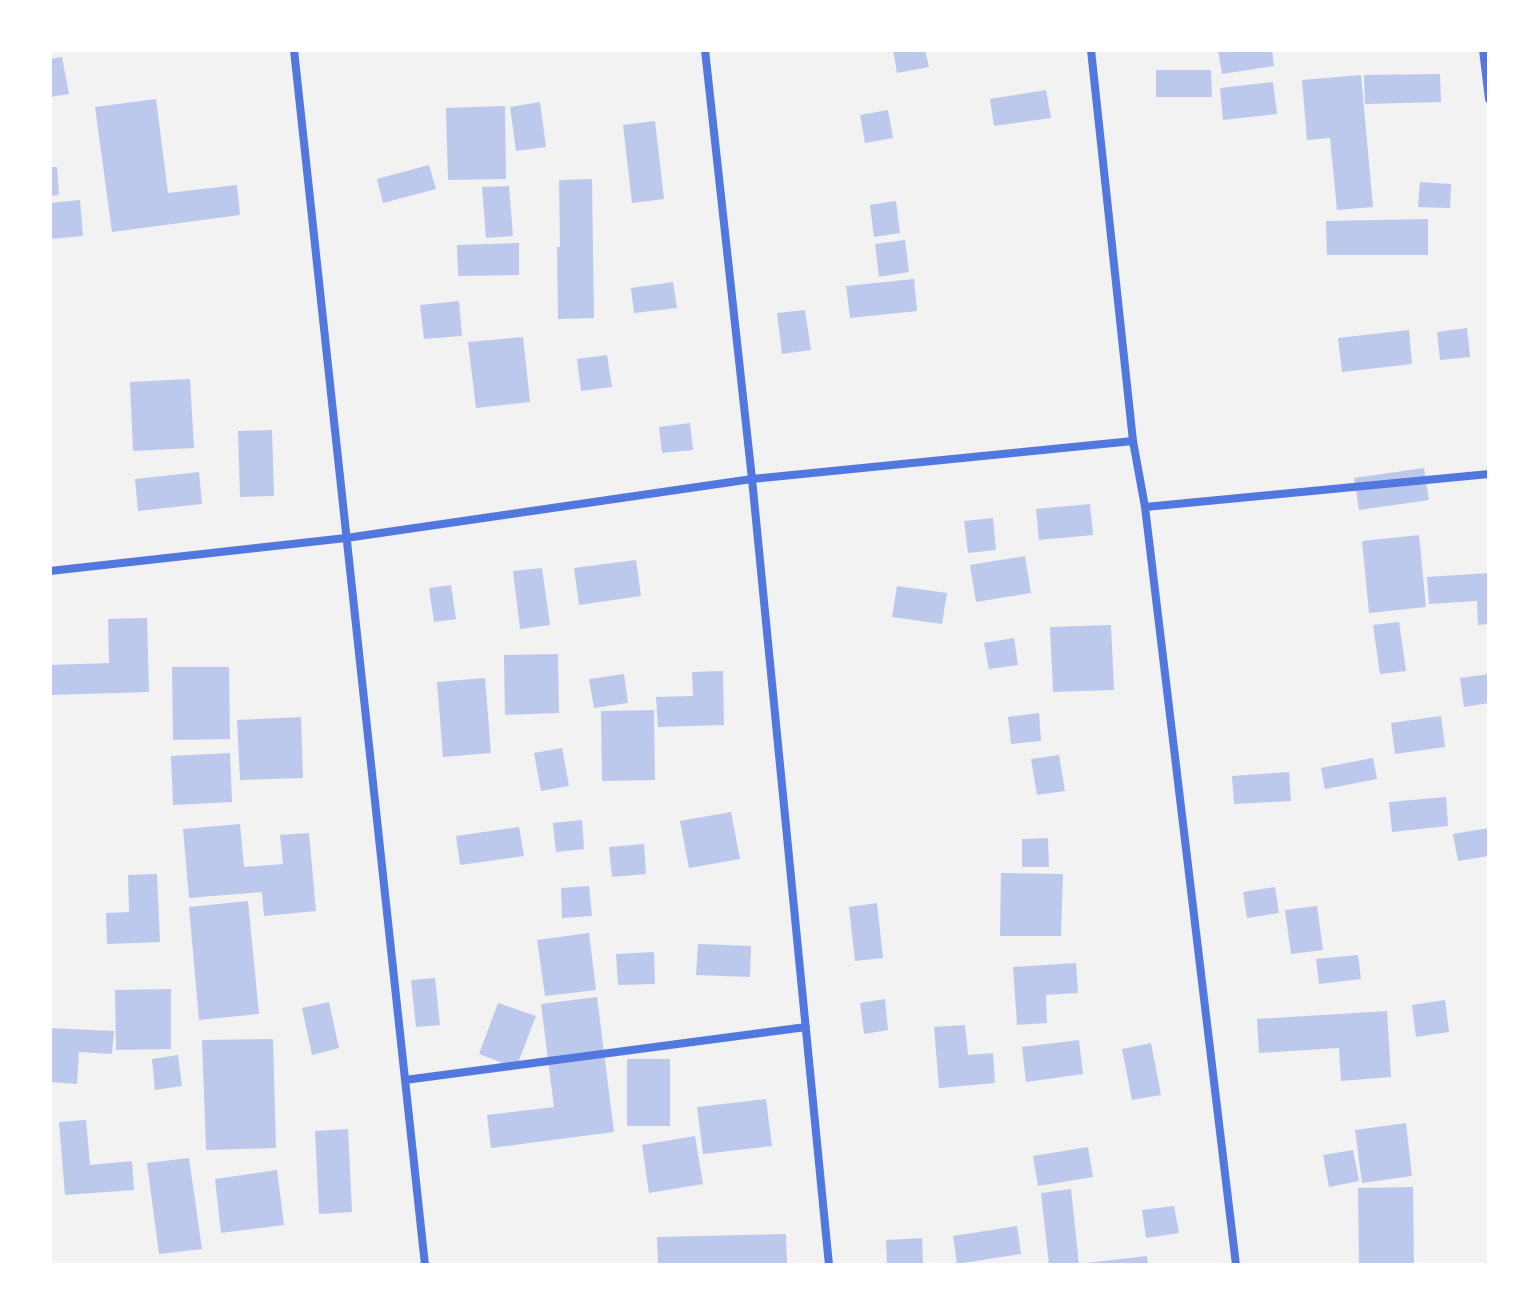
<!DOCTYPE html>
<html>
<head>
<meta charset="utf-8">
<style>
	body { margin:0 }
	#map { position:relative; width:1539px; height:1315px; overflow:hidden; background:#f2f2f2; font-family:Merriweather,serif }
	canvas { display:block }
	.frame { position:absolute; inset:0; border:52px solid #fff; pointer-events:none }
</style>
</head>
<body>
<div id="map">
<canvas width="1539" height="1315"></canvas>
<div class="frame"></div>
</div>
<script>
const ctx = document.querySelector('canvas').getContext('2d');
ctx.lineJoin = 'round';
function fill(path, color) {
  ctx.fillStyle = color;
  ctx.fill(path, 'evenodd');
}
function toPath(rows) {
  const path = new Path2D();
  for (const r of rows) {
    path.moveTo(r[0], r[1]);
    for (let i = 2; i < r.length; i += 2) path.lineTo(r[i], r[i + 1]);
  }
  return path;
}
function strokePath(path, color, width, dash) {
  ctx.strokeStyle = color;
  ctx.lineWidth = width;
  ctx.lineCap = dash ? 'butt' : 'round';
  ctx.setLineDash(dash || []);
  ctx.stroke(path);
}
const building = toPath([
	[893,50,925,50,929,67,897,73],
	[1218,50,1272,50,1274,66,1222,74],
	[62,57,69,94,50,97,50,59],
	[1156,70,1211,70,1212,97,1156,97],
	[1440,74,1441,102,1365,104,1364,75],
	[1361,75,1373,207,1337,210,1330,138,1307,140,1302,80],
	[1273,82,1277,114,1223,120,1220,88],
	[1046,90,1051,118,994,126,990,99],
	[156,99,168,193,237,185,240,215,112,232,95,107],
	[540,102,546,147,516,151,510,107],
	[505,106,506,179,448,180,446,108],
	[888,110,893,138,865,143,860,115],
	[655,121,664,199,632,203,623,125],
	[429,165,436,189,383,203,377,179],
	[50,167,57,167,59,195,50,196],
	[592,179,594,318,558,319,557,247,560,247,559,180],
	[1420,182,1451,184,1450,208,1418,207],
	[509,186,513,236,486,238,482,187],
	[80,200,83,236,50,239,50,203],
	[896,201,900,233,874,237,870,205],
	[1428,219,1428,255,1327,255,1326,221],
	[905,240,909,272,879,277,875,244],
	[519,243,519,275,458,276,457,245],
	[914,279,917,311,850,318,846,286],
	[673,282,677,308,634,313,631,288],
	[459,301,462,336,424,339,420,305],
	[805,310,811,350,782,354,777,313],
	[1467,328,1470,357,1440,360,1437,332],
	[1409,330,1412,364,1342,372,1338,338],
	[523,337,530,402,476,408,468,342],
	[607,355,612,387,581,391,577,359],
	[190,379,194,448,133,451,130,382],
	[690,423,693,450,662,453,659,427],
	[272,430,274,496,240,497,238,431],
	[1424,468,1429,500,1359,510,1354,478],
	[199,472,202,504,138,511,135,479],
	[1090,504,1093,535,1039,540,1036,509],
	[993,518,996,550,968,553,964,521],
	[1419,535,1426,607,1369,613,1362,541],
	[1025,556,1031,593,976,602,970,565],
	[636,560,641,596,579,605,574,568],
	[542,568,550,625,520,629,513,571],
	[1489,573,1489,624,1478,625,1477,601,1429,604,1427,577],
	[451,585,456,619,434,622,429,588],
	[897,586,947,593,942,624,892,617],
	[147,618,149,692,50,695,50,665,109,663,108,619],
	[1399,622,1406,671,1380,674,1373,625],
	[1111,625,1114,690,1053,692,1050,627],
	[1014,638,1018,665,989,669,984,643],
	[558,654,559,713,505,715,504,655],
	[172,667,229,667,230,739,173,740],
	[723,671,724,725,658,727,656,697,693,696,692,672],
	[624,674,628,703,594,708,589,679],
	[1489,674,1489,703,1464,707,1460,678],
	[485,678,491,753,443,757,437,682],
	[654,710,655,780,602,781,601,711],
	[1039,713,1041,741,1011,744,1008,717],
	[1441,716,1445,747,1395,754,1391,723],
	[301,717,303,778,240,780,237,720],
	[562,748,569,786,541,791,534,753],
	[230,753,232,802,173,805,171,756],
	[1059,755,1065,791,1037,795,1031,759],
	[1373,758,1377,779,1325,789,1321,768],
	[1289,772,1291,801,1234,804,1232,776],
	[1446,797,1448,826,1392,832,1389,802],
	[731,812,740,859,689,868,680,821],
	[582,820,584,849,556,852,553,823],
	[240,824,244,867,283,864,280,835,309,833,316,911,264,916,262,892,189,898,183,829],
	[519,827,524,856,460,865,456,836],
	[1489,828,1489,856,1458,861,1453,834],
	[1048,838,1049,867,1022,867,1022,839],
	[644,844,646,874,612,877,609,847],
	[1001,873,1063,874,1061,936,1000,936],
	[157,874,160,942,107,944,106,913,129,912,128,875],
	[589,886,592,916,562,918,561,888],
	[1275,887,1279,913,1247,918,1243,892],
	[248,901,259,1014,199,1020,189,907],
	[877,903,883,958,855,961,849,907],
	[1317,906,1323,950,1291,954,1285,910],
	[589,933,596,990,545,996,537,940],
	[698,944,751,946,750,977,696,975],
	[654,952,655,984,618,985,616,954],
	[1358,955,1361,979,1319,984,1316,959],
	[1076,963,1078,993,1046,995,1047,1023,1017,1025,1013,967],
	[435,978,440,1025,416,1027,411,980],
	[171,989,171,1049,116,1050,115,990],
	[597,997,614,1132,491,1148,487,1115,554,1107,541,1004],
	[885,999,888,1030,864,1034,860,1003],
	[1445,1000,1449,1032,1416,1037,1412,1005],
	[329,1002,339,1048,312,1055,302,1008],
	[498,1003,536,1016,516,1068,479,1054],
	[1387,1011,1391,1077,1341,1081,1339,1048,1259,1053,1257,1019],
	[965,1025,968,1055,993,1053,995,1083,939,1088,934,1027],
	[50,1028,114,1031,112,1054,79,1052,77,1084,50,1082],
	[273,1039,276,1148,206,1150,202,1040],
	[1079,1040,1083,1074,1026,1082,1022,1047],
	[1151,1043,1161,1095,1132,1100,1122,1049],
	[178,1055,182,1086,155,1090,152,1059],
	[627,1059,670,1059,670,1126,627,1126],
	[766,1099,772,1146,703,1154,697,1107],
	[86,1120,90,1165,132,1161,134,1190,65,1195,59,1122],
	[1406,1123,1412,1176,1362,1183,1355,1130],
	[348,1129,352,1212,319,1214,315,1131],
	[695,1136,703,1184,649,1193,642,1145],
	[1088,1147,1093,1177,1038,1186,1033,1156],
	[1353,1150,1359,1181,1329,1187,1323,1155],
	[189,1158,202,1249,159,1254,147,1163],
	[277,1170,284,1225,221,1233,215,1179],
	[1413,1187,1414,1265,1359,1265,1358,1188],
	[1071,1189,1079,1265,1049,1265,1041,1193],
	[1174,1206,1179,1233,1146,1238,1142,1210],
	[1017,1226,1021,1254,957,1264,953,1236],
	[786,1234,787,1265,658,1265,657,1237],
	[922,1238,923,1265,887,1265,886,1240],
	[1147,1256,1148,1265,1086,1265,1086,1263]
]);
const minor = toPath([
	[294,50,425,1265],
	[705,50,752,479,829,1265],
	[1091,50,1133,441,1145,507,1236,1265],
	[1483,50,1489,99],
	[1145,507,1489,474],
	[50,571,346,538,752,479,1133,441],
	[405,1080,806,1027]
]);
fill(building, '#bdc9ec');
strokePath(minor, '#5277de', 8);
</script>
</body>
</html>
